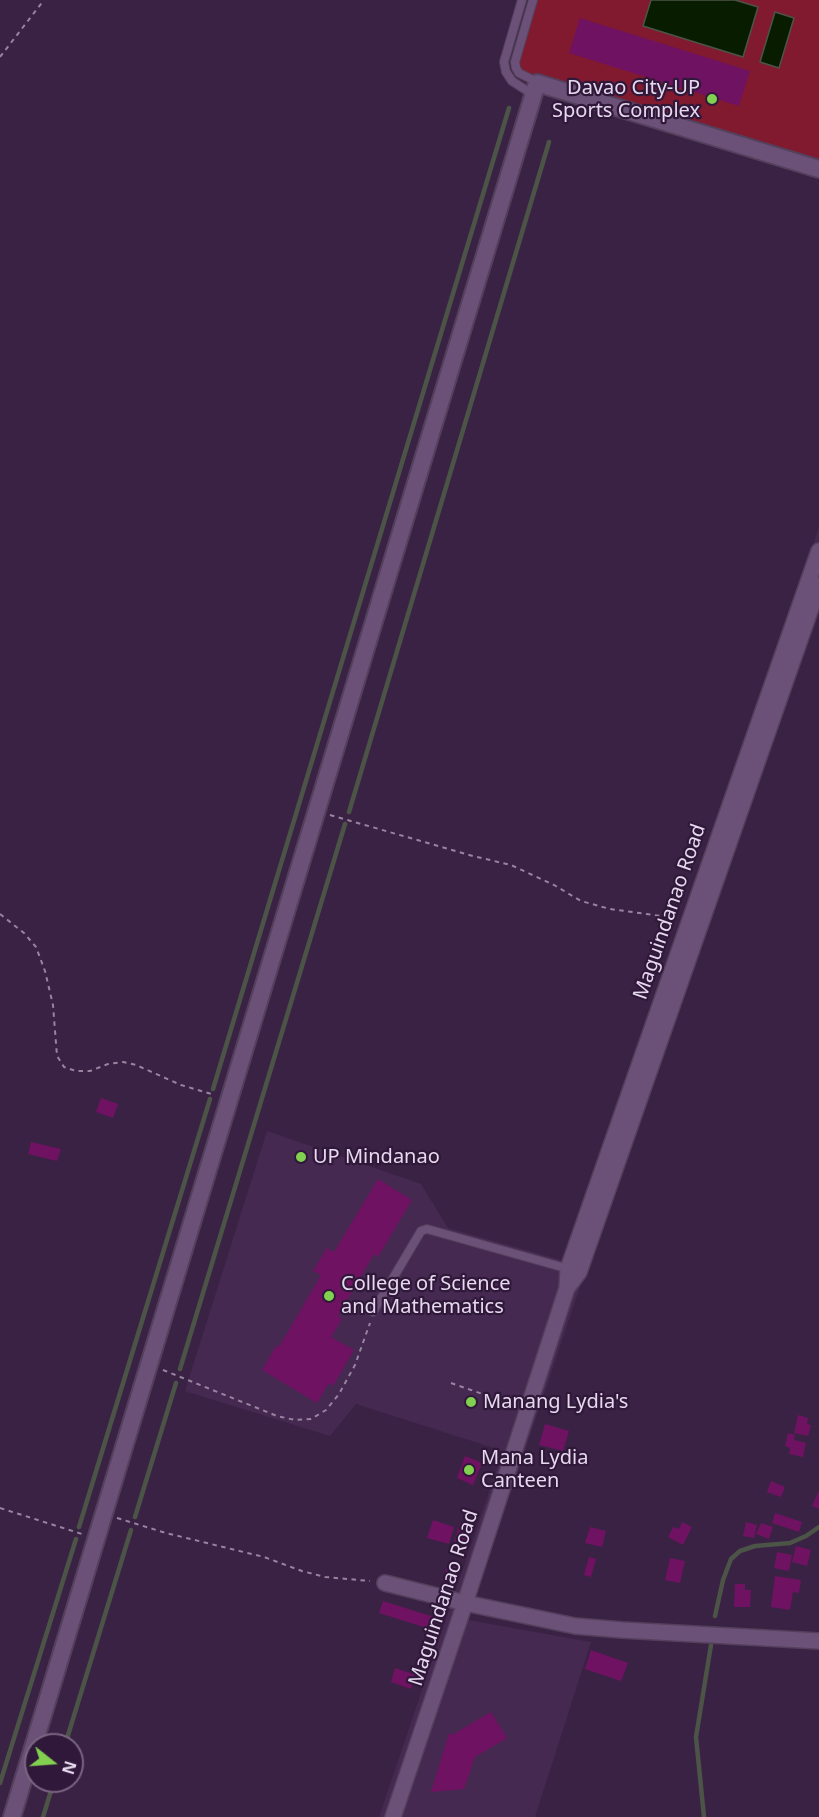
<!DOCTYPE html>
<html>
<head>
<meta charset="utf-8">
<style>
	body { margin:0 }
	#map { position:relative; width:819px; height:1817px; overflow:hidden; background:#3a2244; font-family:"Noto Sans",sans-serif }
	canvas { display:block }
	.north { position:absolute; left:24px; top:1733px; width:60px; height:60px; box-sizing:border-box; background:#30183a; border:2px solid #796582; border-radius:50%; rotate:107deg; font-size:16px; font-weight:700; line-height:24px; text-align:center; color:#e6d8ee }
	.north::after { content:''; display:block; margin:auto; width:21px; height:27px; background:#82d04f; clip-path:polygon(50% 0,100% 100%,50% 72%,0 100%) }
</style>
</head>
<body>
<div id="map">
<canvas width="819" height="1817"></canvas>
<div class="north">N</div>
</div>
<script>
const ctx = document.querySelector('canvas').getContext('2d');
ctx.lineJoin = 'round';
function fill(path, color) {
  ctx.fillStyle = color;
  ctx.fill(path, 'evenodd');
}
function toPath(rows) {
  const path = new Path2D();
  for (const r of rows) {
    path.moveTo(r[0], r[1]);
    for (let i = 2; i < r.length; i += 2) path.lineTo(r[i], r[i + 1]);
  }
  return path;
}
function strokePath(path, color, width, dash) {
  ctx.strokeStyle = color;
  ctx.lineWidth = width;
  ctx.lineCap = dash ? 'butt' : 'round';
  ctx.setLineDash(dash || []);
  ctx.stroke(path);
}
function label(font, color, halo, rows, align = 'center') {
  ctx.font = font + ' "Noto Sans",sans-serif';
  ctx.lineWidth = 4.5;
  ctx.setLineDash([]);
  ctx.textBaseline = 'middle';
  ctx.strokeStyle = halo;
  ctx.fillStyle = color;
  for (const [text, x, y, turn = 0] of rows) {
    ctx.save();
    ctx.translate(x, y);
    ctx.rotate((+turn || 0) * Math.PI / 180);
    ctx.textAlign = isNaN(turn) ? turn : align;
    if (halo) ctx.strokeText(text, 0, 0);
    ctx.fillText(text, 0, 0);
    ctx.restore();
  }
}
const built = toPath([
	[819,527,819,599,580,1287,468,1620,591,1642,535,1817,379,1817,503,1451,356,1404,330,1436,185,1391,267,1131,421,1184,448,1228,565,1261]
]);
const green = toPath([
	[537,0,819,0,819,164,527,74,522,70,519,62]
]);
const water = toPath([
	[651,0,735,0,758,7,743,57,643,26,651,0],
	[775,12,794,18,779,68,760,62,775,12]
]);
const stream = toPath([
	[349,812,549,142],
	[213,1089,509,108],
	[180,1369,345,824],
	[135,1517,176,1383],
	[79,1527,210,1099],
	[715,1616,723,1580,731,1559,740,1551,755,1546,790,1543,806,1536,819,1527],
	[65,1745,131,1530],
	[0,1783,76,1539],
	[43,1817,54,1781],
	[704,1817,696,1737,711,1645]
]);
const building = toPath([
	[580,18,750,71,739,106,569,53],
	[101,1098,118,1104,113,1118,96,1112],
	[31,1142,61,1149,57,1161,28,1154],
	[378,1179,412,1200,378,1257,374,1254,338,1316,342,1319,331,1337,354,1350,333,1386,329,1383,317,1403,262,1370,276,1346,279,1347,321,1275,313,1271,327,1248,334,1252],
	[798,1415,808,1418,807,1424,811,1425,808,1436,794,1433],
	[545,1424,569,1431,563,1451,539,1445],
	[788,1433,795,1435,794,1440,806,1443,803,1457,789,1454,790,1448,785,1446],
	[465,1456,482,1463,473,1485,457,1478],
	[771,1481,785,1487,781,1497,767,1492],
	[819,1490,819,1509,812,1506],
	[775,1513,802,1522,799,1532,772,1523],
	[433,1520,454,1527,449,1544,427,1538],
	[682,1522,692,1527,683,1545,668,1537,673,1527,679,1529],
	[746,1522,757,1525,754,1538,743,1536],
	[460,1523,472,1527,466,1546,454,1542],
	[761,1523,773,1527,769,1539,756,1534],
	[590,1527,606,1531,602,1547,585,1543],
	[796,1546,811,1550,807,1566,792,1562],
	[777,1552,792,1555,789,1571,774,1568],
	[589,1557,596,1559,591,1577,584,1575],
	[670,1558,685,1561,680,1583,665,1580],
	[448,1565,459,1569,454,1584,442,1580],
	[775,1576,801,1580,799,1593,793,1592,790,1610,771,1607],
	[735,1584,745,1584,745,1590,751,1590,750,1607,734,1607],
	[383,1601,437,1618,433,1630,379,1613],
	[591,1650,628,1663,621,1681,585,1669],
	[395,1668,416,1675,411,1689,391,1682],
	[491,1712,507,1738,475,1757,464,1789,431,1792,449,1733,452,1735]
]);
const path = toPath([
	[0,57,44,0],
	[330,815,473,856,511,865,554,885,581,901,610,909,676,918],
	[0,914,24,933,36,947,45,971,53,1005,57,1056,64,1067,76,1071,90,1071,108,1064,123,1062,136,1065,181,1085,215,1095],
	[163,1370,277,1416,295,1420,311,1419,326,1410,339,1394,355,1365,370,1323],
	[451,1383,514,1405],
	[0,1508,82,1534],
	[117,1518,166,1533,264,1557,302,1571,325,1577,370,1581]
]);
const service = toPath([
	[522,0,504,62,506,72,512,81,526,90,534,93],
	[533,0,515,62,516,68,519,73,537,82],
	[373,1312,421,1231,427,1229,569,1269]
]);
const minor = toPath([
	[567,1288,579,1272,819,585],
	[385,1583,465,1603,575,1626,622,1630,819,1641],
	[393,1817,465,1603,567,1288,568,1269,819,551]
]);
const tertiary = toPath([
	[12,1817,537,83,819,169]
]);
const markers = [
	[712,99,6,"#82d04f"],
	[301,1157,6,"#82d04f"],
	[329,1296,6,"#82d04f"],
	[471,1402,6,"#82d04f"],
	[469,1470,6,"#82d04f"]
];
const poiNames = [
	["Davao City-UP",700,88,"right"],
	["Sports Complex",700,111,"right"],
	["UP Mindanao",313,1157],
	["College of Science",341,1284],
	["and Mathematics",341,1307],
	["Manang Lydia's",483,1402],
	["Mana Lydia",481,1458],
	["Canteen",481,1481]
];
const streetNames = [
	["Maguindanao Road",670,912,-71],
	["Maguindanao Road",444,1598,-72]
];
fill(built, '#452951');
fill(green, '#811a2f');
fill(water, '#081c00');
strokePath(water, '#4b5447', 1.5);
strokePath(stream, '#4b5447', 4.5);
fill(building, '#701262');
strokePath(service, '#54405d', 10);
strokePath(minor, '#54405d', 18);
strokePath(tertiary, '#54405d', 20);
strokePath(path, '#9785a0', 2, [4.5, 4.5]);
strokePath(service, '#6b5177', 8);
strokePath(minor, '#6b5177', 15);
strokePath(tertiary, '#6b5177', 16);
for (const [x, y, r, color] of markers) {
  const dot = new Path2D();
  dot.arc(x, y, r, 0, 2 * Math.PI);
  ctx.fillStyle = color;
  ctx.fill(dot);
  strokePath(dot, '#30183a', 2);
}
label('20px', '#e6d8ee', '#30183a', poiNames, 'left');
label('20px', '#e6d8ee', '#30183a', streetNames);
</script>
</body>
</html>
